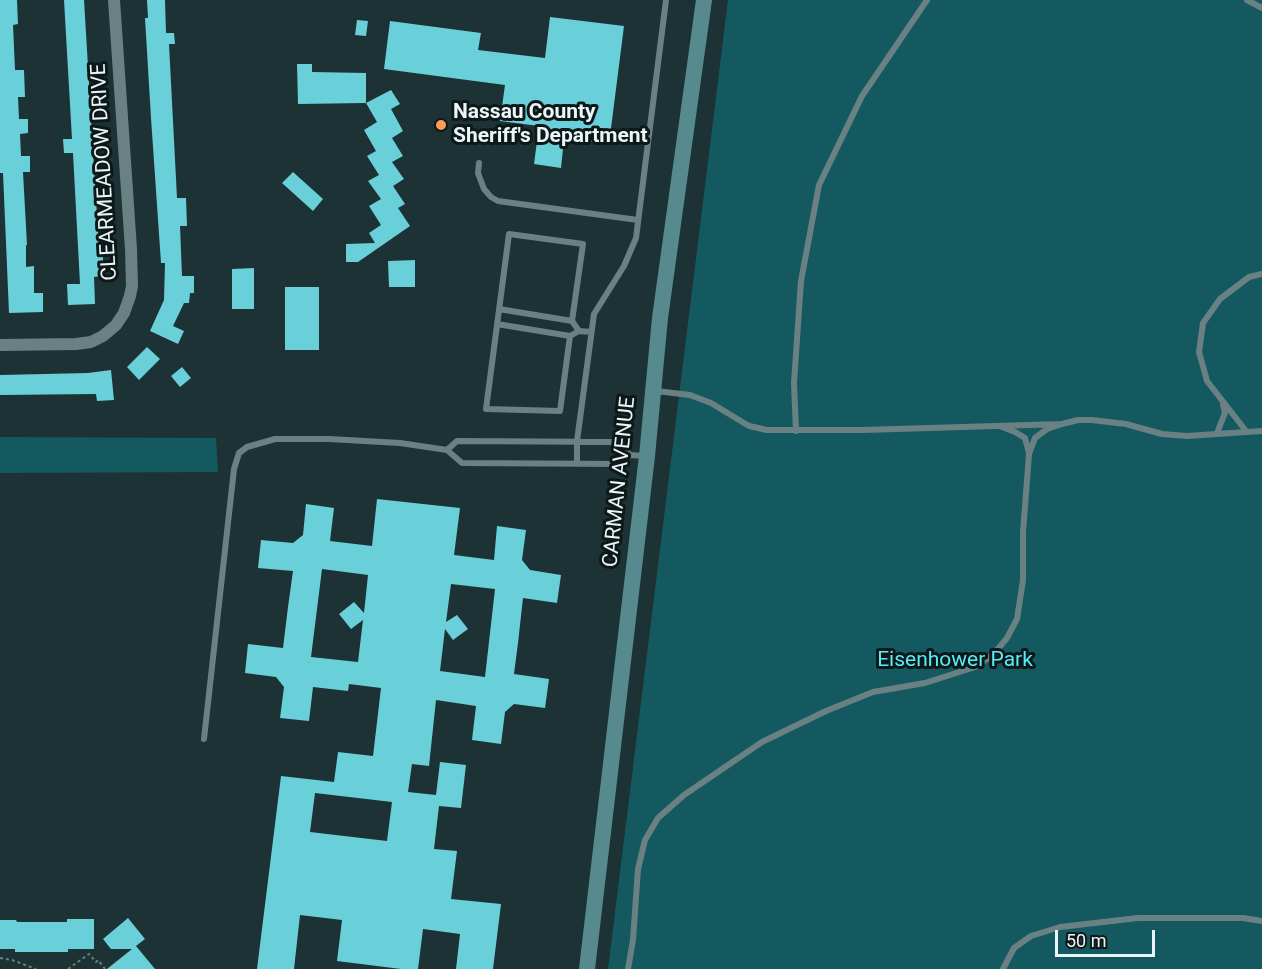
<!DOCTYPE html>
<html>
<head>
<meta charset="utf-8">
<style>
	body { margin:0 }
	#map { position:relative; width:1262px; height:969px; overflow:hidden; background:#1d3234; font-family:Roboto,sans-serif }
	canvas { display:block }
	.scale { position:absolute; left:1055px; top:930px; width:100px; height:27px; box-sizing:border-box; border:3px solid #e9f6f7; border-top:0; padding-left:8px; font-size:18px; line-height:21px; white-space:nowrap; color:#e9f6f7; -webkit-text-stroke:4px #0f1819; paint-order:stroke }
</style>
</head>
<body>
<div id="map">
<canvas width="1262" height="969"></canvas>
<div class="scale">50 m</div>
</div>
<script>
const ctx = document.querySelector('canvas').getContext('2d');
ctx.lineJoin = 'round';
function fill(path, color) {
  ctx.fillStyle = color;
  ctx.fill(path, 'evenodd');
}
function toPath(rows) {
  const path = new Path2D();
  for (const r of rows) {
    path.moveTo(r[0], r[1]);
    for (let i = 2; i < r.length; i += 2) path.lineTo(r[i], r[i + 1]);
  }
  return path;
}
function strokePath(path, color, width, dash) {
  ctx.strokeStyle = color;
  ctx.lineWidth = width;
  ctx.lineCap = dash ? 'butt' : 'round';
  ctx.setLineDash(dash || []);
  ctx.stroke(path);
}
function label(font, color, halo, rows, align = 'center') {
  ctx.font = font + ' Roboto,sans-serif';
  ctx.lineWidth = 6;
  ctx.setLineDash([]);
  ctx.textBaseline = 'middle';
  ctx.strokeStyle = halo;
  ctx.fillStyle = color;
  for (const [text, x, y, turn = 0] of rows) {
    ctx.save();
    ctx.translate(x, y);
    ctx.rotate((+turn || 0) * Math.PI / 180);
    ctx.textAlign = isNaN(turn) ? turn : align;
    if (halo) ctx.strokeText(text, 0, 0);
    ctx.fillText(text, 0, 0);
    ctx.restore();
  }
}
const green = toPath([
	[728,0,1262,0,1262,969,608,969],
	[0,437,216,438,218,472,0,473]
]);
const building = toPath([
	[0,0,17,0,18,24,13,25,15,70,24,70,25,97,18,97,19,119,28,119,28,133,20,134,21,156,30,156,30,172,23,172,27,245,26,245,26,267,34,266,34,293,43,293,43,312,9,313,3,173,0,173],
	[64,0,84,0,99,250,103,250,103,261,101,261,102,276,94,277,95,304,68,305,67,284,80,284,73,153,64,153,63,139,72,139],
	[147,0,165,0,166,33,174,33,175,44,169,44,177,198,186,198,187,226,180,226,182,276,194,276,194,293,190,293,189,303,184,303,173,326,184,331,178,344,150,331,164,300,165,263,161,263,151,118,145,18,148,18],
	[550,17,624,26,609,144,564,139,561,168,534,164,539,126,500,121,505,85,384,69,390,21,481,33,478,50,545,58],
	[357,20,368,21,366,36,355,35],
	[297,64,312,64,312,72,366,73,366,103,298,104],
	[391,90,400,104,391,109,403,131,392,138,403,156,392,162,404,179,393,186,405,204,398,208,410,226,358,262,346,262,346,244,375,243,369,233,381,225,369,206,381,199,368,181,379,175,367,156,376,151,364,130,377,122,366,103],
	[293,172,323,199,313,211,282,183],
	[415,260,415,287,389,287,388,261],
	[254,268,254,309,232,309,232,269],
	[285,287,319,287,319,350,285,350],
	[147,347,160,359,139,380,127,367],
	[182,367,191,378,180,387,171,376],
	[111,370,114,400,97,401,96,394,0,395,0,375,88,373],
	[377,499,460,508,454,555,494,560,497,526,526,530,522,560,530,570,561,575,557,603,523,598,518,643,514,674,549,679,545,708,514,704,505,712,501,744,472,740,476,706,436,700,429,766,412,764,408,792,436,795,440,762,466,765,461,808,439,806,434,849,457,851,451,899,501,904,493,969,456,969,460,934,423,929,418,969,401,969,337,961,342,920,300,915,294,969,257,969,281,776,334,782,338,752,373,756,381,688,349,684,348,691,313,687,309,721,280,718,284,687,276,677,245,673,248,644,283,648,288,607,293,571,258,568,261,540,293,543,303,535,306,504,334,508,330,541,372,546],
	[322,569,368,575,364,613,354,602,339,614,351,629,363,620,358,662,311,657],
	[451,584,495,589,485,677,440,671,445,629,453,640,468,629,457,615,446,622],
	[315,793,392,802,387,841,310,832],
	[128,918,145,939,136,946,155,969,107,969,132,949,111,949,103,939],
	[67,919,94,919,94,949,68,949,68,952,15,952,15,949,0,949,0,920,16,920,17,922,67,922]
]);
const path = toPath([
	[0,958,12,960,36,969],
	[68,969,89,954,96,962,98,960,105,969]
]);
const lane = toPath([
	[1247,0,1262,8],
	[479,163,478,173,484,189,491,197,498,201,638,220],
	[499,309,572,321,579,331],
	[497,324,570,336,579,331,591,332],
	[570,336,560,411,486,409,509,234,583,244,572,321],
	[656,391,690,395,711,403,749,426,767,430,863,430,1062,424,1078,420,1092,420,1126,424,1162,434,1187,436,1262,431],
	[1002,427,1015,432,1025,438,1029,453],
	[796,431,794,383,801,281,819,185,862,96,927,0],
	[1246,431,1207,381,1199,352,1203,323,1220,299,1249,277,1262,274],
	[1217,433,1225,413,1223,405],
	[447,450,457,441,620,442,630,455],
	[577,464,577,441,594,314,624,266,636,238,666,0],
	[204,739,234,469,239,453,247,447,275,439,329,439,400,443,447,450,462,463,621,464,630,455,646,456],
	[628,969,633,940,638,869,645,840,658,818,684,795,762,742,826,711,873,692,925,683,975,667,993,655,1007,638,1017,619,1023,580,1023,532,1029,454,1035,438,1047,429,1062,424],
	[1003,969,1014,948,1031,936,1060,927,1138,918,1243,918,1262,921]
]);
const street = toPath([
	[0,345,76,344,91,342,103,336,116,325,124,313,130,296,132,286,131,249,114,0]
]);
const secondary = toPath([
	[587,969,647,456,660,318,704,0]
]);
const markers = [
	[441,125,6,"#fd9c57"]
];
const poiNames = [
	["Nassau County",453,113],
	["Sheriff's Department",453,137]
];
const streetNames = [
	["CLEARMEADOW DRIVE",105,172,-93],
	["CARMAN AVENUE",620,482,-84]
];
const parkNames = [
	["Eisenhower Park",955,661]
];
fill(green, '#155960');
fill(building, '#69d0da');
strokePath(path, '#6e8082', 2, [3, 3]);
strokePath(lane, '#6a8184', 6);
strokePath(street, '#6a8184', 12);
strokePath(secondary, '#568a8f', 16);
for (const [x, y, r, color] of markers) {
  const dot = new Path2D();
  dot.arc(x, y, r, 0, 2 * Math.PI);
  ctx.fillStyle = color;
  ctx.fill(dot);
  strokePath(dot, '#0f1819', 2);
}
label('bold 21px', '#e9f6f7', '#0f1819', poiNames, 'left');
label('21px', '#e9f6f7', '#0f1819', streetNames);
label('21px', '#56edfb', '#0f1819', parkNames);
</script>
</body>
</html>
